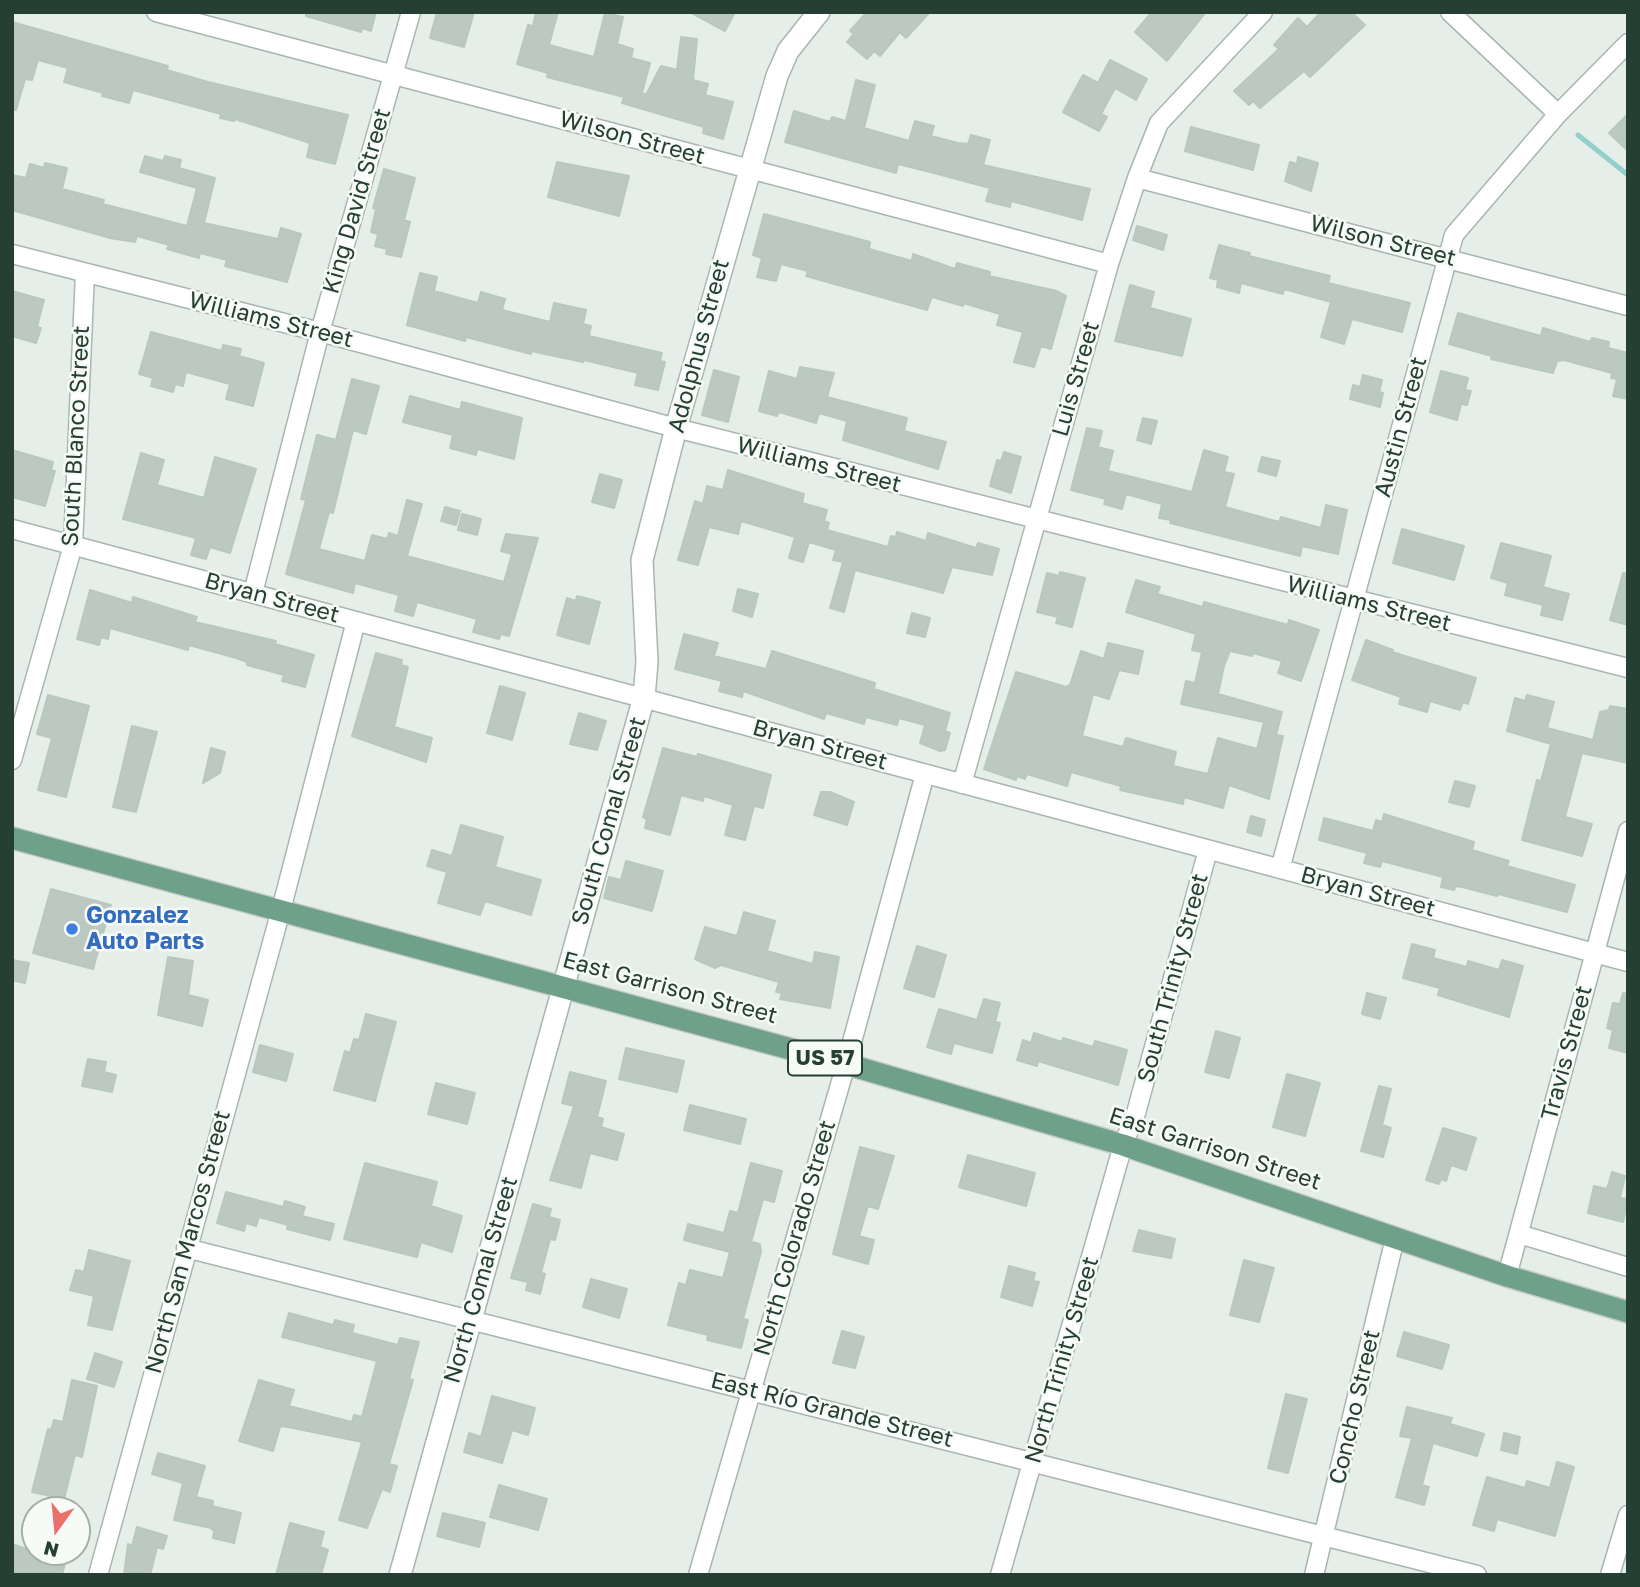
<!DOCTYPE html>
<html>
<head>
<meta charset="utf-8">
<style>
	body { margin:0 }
	#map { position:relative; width:1640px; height:1587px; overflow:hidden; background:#e6eee9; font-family:"Golos Text",sans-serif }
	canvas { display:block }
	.frame { position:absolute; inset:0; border:14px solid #263f34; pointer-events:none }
	.north { position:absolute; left:21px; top:1496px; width:70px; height:70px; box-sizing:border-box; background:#f7fbf8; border:2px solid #a3b0aa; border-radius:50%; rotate:195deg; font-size:19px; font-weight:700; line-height:28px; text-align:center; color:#263f34 }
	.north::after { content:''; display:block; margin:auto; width:24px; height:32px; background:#e9716a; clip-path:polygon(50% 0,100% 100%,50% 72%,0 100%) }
</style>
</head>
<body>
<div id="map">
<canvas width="1640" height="1587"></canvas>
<div class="frame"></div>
<div class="north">N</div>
</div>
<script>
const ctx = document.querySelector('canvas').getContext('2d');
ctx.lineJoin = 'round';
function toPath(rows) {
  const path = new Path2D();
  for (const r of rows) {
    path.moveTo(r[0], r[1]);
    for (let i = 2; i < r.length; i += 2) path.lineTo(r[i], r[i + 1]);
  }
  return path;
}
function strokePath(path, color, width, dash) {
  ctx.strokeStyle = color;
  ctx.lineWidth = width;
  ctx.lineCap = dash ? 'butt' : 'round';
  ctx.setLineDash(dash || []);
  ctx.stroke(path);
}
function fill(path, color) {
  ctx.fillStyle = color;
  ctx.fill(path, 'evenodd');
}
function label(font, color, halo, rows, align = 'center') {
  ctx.font = font + ' "Golos Text",sans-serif';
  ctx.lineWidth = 5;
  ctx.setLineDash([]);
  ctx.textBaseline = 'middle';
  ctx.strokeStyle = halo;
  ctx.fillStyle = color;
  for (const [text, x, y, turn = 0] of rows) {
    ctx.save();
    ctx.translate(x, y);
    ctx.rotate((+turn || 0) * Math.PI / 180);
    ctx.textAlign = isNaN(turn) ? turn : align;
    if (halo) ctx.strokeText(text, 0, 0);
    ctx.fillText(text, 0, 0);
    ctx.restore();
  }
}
const stream = toPath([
	[1578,135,1628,175]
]);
const building = toPath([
	[306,12,376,12,371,31,362,28,361,32,306,16,306,12],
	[437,12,474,12,464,47,430,38,437,12],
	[536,12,558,12,549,45,594,57,605,13,623,17,617,44,633,49,631,58,650,63,642,93,646,95,661,66,677,70,681,37,697,39,693,80,708,84,705,95,733,102,723,139,703,133,704,127,622,103,624,97,547,77,548,73,517,64,528,25,533,26,536,12],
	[690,12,735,12,725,31,690,12],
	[867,12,930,12,906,38,900,32,880,56,874,51,867,59,847,42,854,34,850,31,867,12],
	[1152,12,1206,12,1167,61,1135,32,1152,12],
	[1321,12,1351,12,1365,25,1310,77,1304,71,1260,108,1253,101,1249,105,1234,91,1279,49,1274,45,1298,18,1307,27,1321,12],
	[12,22,168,66,167,70,208,82,348,115,335,164,307,157,310,143,235,119,234,121,220,118,221,114,133,90,129,103,102,96,103,93,64,82,68,68,38,60,32,80,25,79,16,110,12,110,12,22],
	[1110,60,1147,79,1136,100,1115,88,1101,114,1107,117,1099,131,1063,112,1083,75,1098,83,1110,60],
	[856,80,875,85,864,128,909,141,915,121,934,126,931,136,958,143,968,144,971,135,990,140,983,165,1090,189,1082,220,1011,201,1010,207,986,201,990,188,934,173,898,164,896,173,785,142,794,111,830,122,832,117,846,121,856,80],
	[1628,114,1628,151,1609,133,1628,114],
	[1191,127,1259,145,1253,170,1185,151,1191,127],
	[145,156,163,161,165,156,181,160,179,168,215,178,204,223,278,239,281,228,301,234,287,282,225,266,227,260,200,253,199,258,167,249,169,245,137,236,135,242,110,238,12,210,12,175,26,178,30,164,44,168,45,163,67,168,62,189,104,200,103,204,187,226,197,188,140,172,145,156],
	[1298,157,1318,163,1311,191,1285,181,1290,162,1297,164,1298,157],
	[557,162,629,176,619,216,548,197,557,162],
	[384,169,415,178,404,220,410,222,401,257,386,254,387,249,375,246,378,234,371,232,376,209,373,208,384,169],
	[764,214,870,242,869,249,912,261,913,254,955,269,957,263,990,272,989,276,1057,291,1066,296,1051,349,1041,346,1034,367,1014,362,1023,332,997,325,1000,314,963,303,963,306,932,297,927,310,806,276,808,271,781,264,776,281,757,277,762,258,753,255,764,214],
	[1137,226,1167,235,1163,250,1133,240,1137,226],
	[1219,245,1250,253,1249,256,1330,276,1328,283,1410,303,1402,332,1352,319,1344,344,1321,337,1331,302,1284,289,1283,294,1241,283,1239,293,1217,287,1218,280,1210,278,1219,245],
	[420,273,437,277,434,291,478,303,481,292,505,299,502,310,550,322,554,303,586,310,583,324,591,326,589,336,662,353,660,361,665,362,658,390,635,385,638,373,584,360,583,362,531,351,531,354,466,337,465,341,407,325,420,273],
	[1130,285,1154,292,1150,308,1191,319,1182,356,1115,341,1130,285],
	[12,291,44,300,37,327,41,328,36,343,12,336,12,291],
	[1458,313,1541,336,1543,328,1590,342,1592,338,1609,342,1608,348,1628,353,1628,399,1613,396,1617,379,1611,378,1612,373,1564,360,1557,361,1553,373,1491,359,1492,356,1449,344,1458,313],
	[151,332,222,351,223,345,241,349,239,356,264,363,253,406,226,399,230,384,186,372,183,386,175,384,173,392,151,386,153,378,139,374,151,332],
	[800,367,834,373,827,397,907,418,904,431,946,442,938,469,843,440,847,421,819,413,816,423,779,412,777,416,759,411,769,371,797,379,800,367],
	[714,370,739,377,728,422,702,415,714,370],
	[1441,371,1468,378,1465,390,1471,391,1467,405,1461,404,1457,420,1430,412,1441,371],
	[1363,375,1382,380,1379,392,1383,393,1380,407,1350,399,1353,385,1360,387,1363,375],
	[352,379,379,386,366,434,353,430,333,513,329,512,319,549,365,561,372,535,387,539,389,533,398,536,407,500,422,504,407,556,504,582,512,554,501,551,506,534,538,538,509,636,501,634,499,639,473,632,477,619,417,602,413,616,395,611,399,595,355,583,353,593,286,574,306,500,301,499,317,435,336,440,352,379],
	[410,396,460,410,462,402,522,418,514,459,477,449,476,455,450,448,453,435,403,422,410,396],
	[1143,418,1157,421,1151,444,1137,440,1143,418],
	[1087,428,1102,431,1098,447,1113,451,1108,471,1192,492,1204,450,1228,457,1224,472,1234,474,1225,507,1279,522,1281,517,1321,528,1326,505,1347,510,1338,554,1302,546,1300,556,1170,523,1171,520,1159,518,1162,504,1126,494,1122,509,1104,504,1106,499,1071,490,1087,428],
	[12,450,53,462,51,470,55,471,45,506,12,497,12,450],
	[1004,452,1021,457,1011,493,990,486,997,460,1001,461,1004,452],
	[141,453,164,460,157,485,204,498,215,457,256,469,230,553,210,547,206,559,191,555,196,538,123,519,141,453],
	[1262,457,1280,461,1276,476,1258,471,1262,457],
	[728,470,804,494,802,503,827,510,824,521,829,523,827,530,888,547,891,536,896,537,897,532,926,541,928,533,976,548,978,543,999,549,992,575,952,567,943,593,855,570,844,612,830,608,843,562,833,560,836,550,809,542,803,562,789,558,795,537,741,521,738,534,709,527,698,565,678,560,695,501,703,504,707,486,723,490,728,470],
	[600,474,622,480,614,508,592,502,600,474],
	[445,507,460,511,456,525,441,521,445,507],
	[462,514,481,519,477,535,458,530,462,514],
	[1402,529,1464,546,1454,580,1393,563,1402,529],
	[1501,543,1551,556,1543,587,1569,594,1562,620,1541,615,1543,605,1505,595,1508,583,1491,578,1501,543],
	[1060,572,1085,578,1072,627,1056,623,1058,617,1037,612,1047,573,1059,576,1060,572],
	[1623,573,1628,574,1628,625,1610,620,1623,573],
	[1136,580,1160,587,1157,594,1203,607,1204,602,1288,625,1289,620,1319,630,1301,681,1278,673,1282,661,1253,653,1252,656,1230,651,1224,666,1218,694,1282,712,1276,735,1283,736,1269,799,1229,785,1223,808,1184,797,1183,804,1120,790,1121,786,1071,772,1067,786,1027,774,1025,779,1017,776,1016,780,984,769,1016,672,1066,687,1070,685,1081,651,1104,659,1108,643,1143,651,1138,674,1119,670,1109,699,1093,694,1082,736,1123,747,1126,738,1176,752,1173,766,1208,774,1218,738,1257,749,1264,722,1181,704,1186,681,1195,683,1202,652,1192,650,1196,634,1126,612,1136,580],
	[738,589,758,594,752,617,733,611,738,589],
	[90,590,132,603,133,597,197,617,195,622,276,641,275,644,314,655,305,687,282,681,284,675,247,665,247,662,236,658,189,645,188,650,110,628,108,639,101,637,99,645,77,639,90,590],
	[577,596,600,602,589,644,557,635,567,598,576,601,577,596],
	[912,613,930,618,925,637,907,633,912,613],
	[684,634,718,643,714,656,766,669,772,651,875,683,874,689,950,713,945,731,950,733,945,750,940,751,920,743,925,725,899,718,897,725,866,717,864,724,826,713,824,719,743,691,742,697,719,691,722,681,675,669,684,634],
	[1366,640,1393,650,1392,652,1476,678,1468,704,1463,702,1460,710,1430,701,1427,712,1399,704,1401,697,1352,680,1366,640],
	[376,653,402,660,401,665,408,667,394,727,432,738,426,762,352,736,376,653],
	[500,686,525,693,512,740,487,733,500,686],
	[48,695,89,706,66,797,38,790,52,738,37,734,48,695],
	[1527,695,1554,702,1547,728,1593,740,1600,712,1609,710,1610,706,1628,709,1628,763,1582,753,1565,817,1592,824,1582,856,1522,840,1537,780,1541,781,1551,744,1507,731,1515,698,1525,701,1527,695],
	[579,713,606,721,597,750,570,744,579,713],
	[132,726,157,732,136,812,113,807,132,726],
	[211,748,225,752,220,773,203,783,211,748],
	[663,748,697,757,698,754,771,775,763,808,754,806,745,840,725,835,733,805,704,796,703,801,681,795,670,835,645,828,647,819,643,817,663,748],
	[1455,781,1475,786,1469,807,1449,802,1455,781],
	[821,792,830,792,854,802,847,825,814,815,821,792],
	[1384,814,1474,842,1472,850,1509,861,1507,866,1575,885,1567,912,1498,894,1497,896,1462,887,1456,886,1454,890,1441,887,1443,877,1382,861,1380,867,1364,863,1367,853,1319,840,1324,818,1373,831,1376,820,1382,822,1384,814],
	[1251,816,1265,820,1261,836,1247,832,1251,816],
	[461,825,503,837,495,867,541,880,531,915,485,901,480,915,438,903,447,872,427,866,432,850,452,856,461,825],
	[626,861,663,871,652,911,604,898,609,877,621,880,626,861],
	[51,889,111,905,93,969,33,953,51,889],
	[744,912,775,921,767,951,813,964,815,952,839,957,830,1008,780,999,782,993,776,992,779,982,721,965,715,968,695,959,705,927,737,936,744,912],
	[1412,944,1435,950,1433,958,1467,967,1468,961,1499,970,1502,960,1523,966,1509,1017,1438,995,1440,988,1403,978,1412,944],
	[917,946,946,955,934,997,904,988,917,946],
	[168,957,193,961,188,995,208,1000,202,1026,158,1015,168,957],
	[12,960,29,963,25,983,12,980,12,960],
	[1367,993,1386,998,1380,1019,1362,1014,1367,993],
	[1623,993,1628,994,1628,1053,1609,1048,1613,1030,1607,1028,1613,1003,1620,1004,1623,993],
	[984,999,1000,1003,995,1022,1000,1023,992,1053,954,1043,951,1054,927,1047,939,1009,977,1020,984,999],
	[366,1014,396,1022,375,1101,334,1090,345,1051,350,1053,354,1039,359,1040,366,1014],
	[1216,1031,1240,1038,1229,1078,1205,1072,1216,1031],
	[1034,1033,1062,1042,1063,1038,1093,1047,1095,1041,1127,1050,1118,1085,1038,1061,1037,1066,1017,1060,1023,1040,1031,1043,1034,1033],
	[260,1045,293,1054,286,1081,253,1072,260,1045],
	[626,1048,684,1061,677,1092,619,1079,626,1048],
	[88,1059,106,1062,104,1072,116,1075,112,1092,82,1086,88,1059],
	[570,1072,606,1081,597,1117,603,1119,601,1127,624,1134,617,1160,590,1153,581,1188,550,1180,574,1106,562,1103,570,1072],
	[1287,1074,1320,1083,1305,1136,1273,1127,1287,1074],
	[436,1083,475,1093,467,1124,428,1114,436,1083],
	[1379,1086,1391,1089,1382,1125,1391,1128,1383,1157,1361,1151,1379,1086],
	[690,1105,746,1119,740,1144,684,1130,690,1105],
	[1443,1128,1476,1138,1466,1170,1451,1165,1446,1181,1441,1179,1439,1184,1426,1180,1443,1128],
	[860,1147,894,1156,878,1209,868,1206,859,1236,874,1240,868,1264,833,1254,860,1147],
	[968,1155,1035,1173,1026,1206,959,1187,968,1155],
	[365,1163,437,1182,431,1206,462,1216,452,1252,421,1242,417,1257,344,1239,365,1163],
	[751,1163,782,1171,774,1202,763,1199,751,1242,760,1244,761,1252,743,1319,748,1320,741,1348,707,1340,708,1335,668,1325,679,1283,686,1285,690,1270,723,1278,730,1252,684,1240,688,1224,724,1233,730,1211,738,1213,751,1163],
	[1612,1172,1625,1176,1620,1198,1628,1199,1623,1222,1588,1213,1594,1186,1607,1189,1612,1172],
	[226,1192,283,1207,285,1201,305,1207,302,1216,334,1224,330,1240,287,1229,288,1225,259,1217,256,1226,246,1223,244,1231,217,1223,226,1192],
	[533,1204,551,1209,549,1217,560,1220,555,1240,550,1239,541,1273,545,1274,540,1294,526,1290,528,1282,511,1278,533,1204],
	[1139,1230,1175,1239,1171,1258,1133,1251,1139,1230],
	[89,1250,130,1261,112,1330,88,1325,94,1296,70,1290,76,1270,84,1272,89,1250],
	[1244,1260,1274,1268,1259,1322,1230,1315,1244,1260],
	[1009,1266,1035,1273,1033,1281,1039,1282,1032,1306,1001,1297,1009,1266],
	[591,1279,627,1289,619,1318,583,1307,591,1279],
	[289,1313,333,1325,335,1320,354,1325,352,1333,398,1345,400,1338,419,1342,409,1379,413,1380,389,1464,397,1466,390,1492,382,1489,367,1528,339,1520,362,1442,283,1426,280,1427,273,1451,239,1441,259,1380,294,1390,289,1406,352,1422,354,1415,362,1417,377,1361,282,1337,289,1313],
	[842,1331,864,1337,855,1368,833,1363,842,1331],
	[1404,1332,1449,1345,1442,1369,1397,1356,1404,1332],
	[95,1353,122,1362,114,1387,87,1379,95,1353],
	[72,1380,97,1386,82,1457,75,1455,64,1499,32,1492,48,1429,51,1430,54,1420,63,1422,72,1380],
	[1286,1394,1307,1399,1288,1473,1268,1468,1286,1394],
	[492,1396,535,1408,528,1435,512,1430,502,1463,464,1452,469,1433,481,1437,492,1396],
	[1407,1407,1452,1418,1450,1424,1484,1434,1477,1456,1433,1443,1422,1485,1429,1487,1424,1505,1396,1497,1412,1438,1400,1436,1407,1407],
	[1504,1433,1520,1437,1517,1454,1501,1450,1504,1433],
	[158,1453,205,1466,196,1497,213,1501,212,1506,241,1513,234,1543,213,1538,214,1531,211,1528,174,1520,183,1483,152,1474,158,1453],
	[1557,1462,1574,1467,1555,1536,1497,1519,1494,1531,1473,1525,1487,1477,1525,1488,1527,1481,1550,1488,1557,1462],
	[499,1485,547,1499,538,1530,490,1517,499,1485],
	[443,1513,485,1523,479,1547,437,1536,443,1513],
	[290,1523,324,1532,320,1547,328,1550,321,1575,276,1575,290,1523],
	[137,1527,167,1536,163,1549,157,1547,150,1575,124,1575,128,1544,132,1546,137,1527],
	[12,1544,35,1552,68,1552,62,1575,12,1575,12,1544]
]);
const minor = toPath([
	[156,12,1109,264],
	[1450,12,1558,114],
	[1137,178,1628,306],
	[12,254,320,332,676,428,1628,668],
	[12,529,1628,962],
	[253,593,320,332,411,12],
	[12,760,73,545,85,273],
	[962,784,1109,264,1137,178,1159,123,1263,12],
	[1280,869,1454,235,1558,114,1628,43],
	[1519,1234,1628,1267],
	[186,1248,1477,1575],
	[1507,1276,1628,831],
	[98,1575,281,910,356,621],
	[698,1575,846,1064,925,774],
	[1000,1575,1123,1145,1136,1113,1208,850],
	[1314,1575,1395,1238],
	[1610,1575,1628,1515]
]);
const tertiary = toPath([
	[400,1575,644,697,647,662,642,560,676,428,777,76,788,51,819,12]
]);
const primary = toPath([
	[12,838,846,1064,1123,1145,1507,1276,1628,1312]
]);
const markers = [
	[72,929,7,"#3f7fe0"]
];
const shields = [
	[825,1058,74]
];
const shieldNames = [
	["US 57",825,1058]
];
const streetNames = [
	["Wilson Street",632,138,15],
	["King David Street",357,201,-74],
	["Wilson Street",1383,241,14],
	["Williams Street",271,320,14],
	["Adolphus Street",699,346,-75],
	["Luis Street",1076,379,-74],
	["Austin Street",1401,427,-75],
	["South Blanco Street",76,436,-87],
	["Williams Street",819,465,14],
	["Bryan Street",272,598,15],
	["Williams Street",1369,604,14],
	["Bryan Street",820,745,15],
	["South Comal Street",609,821,-74],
	["Bryan Street",1368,892,15],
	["South Trinity Street",1173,978,-75],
	["East Garrison Street",670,988,15],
	["Travis Street",1567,1053,-75],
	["East Garrison Street",1215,1149,18],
	["North Colorado Street",795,1238,-74],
	["North San Marcos Street",188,1242,-75],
	["North Comal Street",481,1280,-74],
	["North Trinity Street",1062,1360,-74],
	["Concho Street",1355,1407,-77],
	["East Río Grande Street",832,1410,14]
];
const shopNames = [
	["Gonzalez",86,916],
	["Auto Parts",86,942]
];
strokePath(stream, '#93cfcc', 5);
fill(building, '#bcc9c2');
strokePath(building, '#b9c8bf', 2);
strokePath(minor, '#a9b6af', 21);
strokePath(tertiary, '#a9b6af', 24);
strokePath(primary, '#c2c9c6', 24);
strokePath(minor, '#fff', 18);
strokePath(tertiary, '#fff', 21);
strokePath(primary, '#6ea08a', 21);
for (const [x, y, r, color] of markers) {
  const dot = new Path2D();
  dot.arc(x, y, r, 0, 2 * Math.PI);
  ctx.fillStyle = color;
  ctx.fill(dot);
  strokePath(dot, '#f7fbf8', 2.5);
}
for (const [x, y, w] of shields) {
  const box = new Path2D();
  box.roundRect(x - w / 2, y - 17.5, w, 35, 5);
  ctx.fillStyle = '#f7fbf8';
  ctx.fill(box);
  strokePath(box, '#263f34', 2);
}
label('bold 21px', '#263f34', null, shieldNames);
label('23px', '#263f34', '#f7fbf8', streetNames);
label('bold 23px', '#366cbe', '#f7fbf8', shopNames, 'left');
</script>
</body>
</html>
